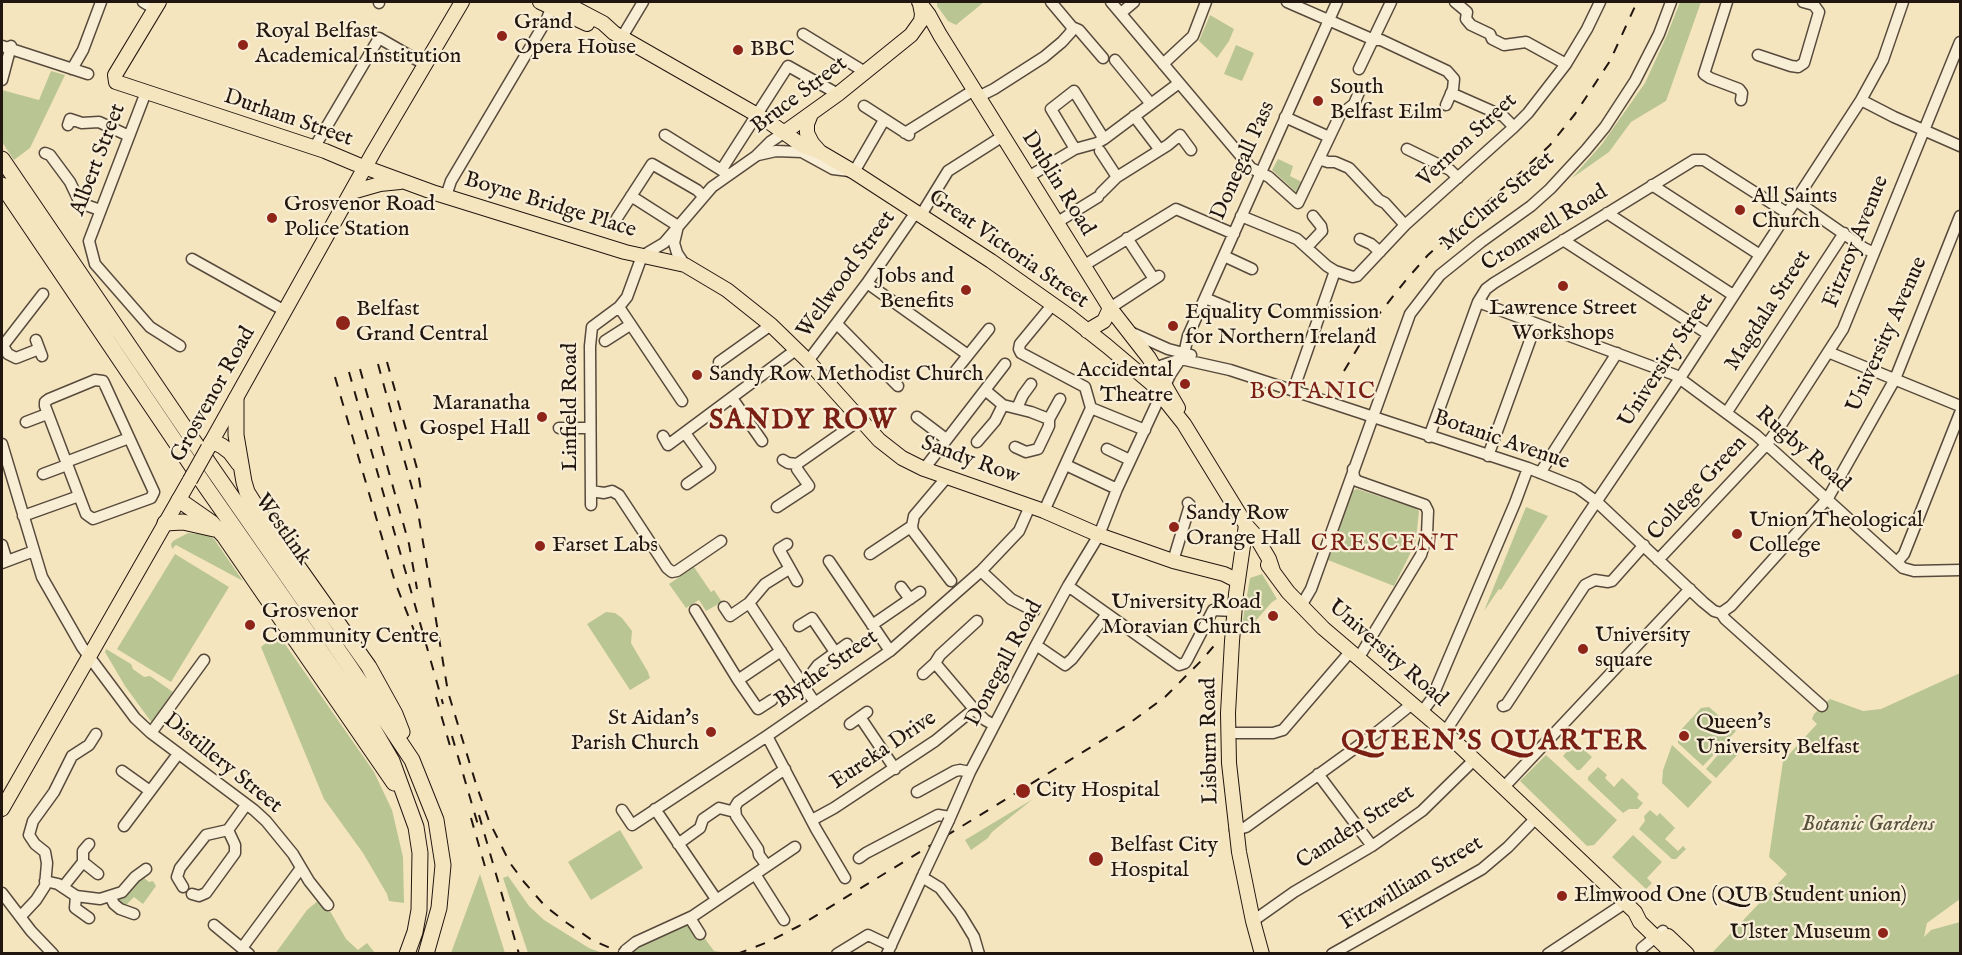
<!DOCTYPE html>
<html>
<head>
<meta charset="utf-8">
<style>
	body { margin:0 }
	#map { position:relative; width:1962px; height:955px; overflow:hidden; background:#f5e5bf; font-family:"IM FELL English",serif }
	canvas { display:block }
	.frame { position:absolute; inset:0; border:3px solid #221610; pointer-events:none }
</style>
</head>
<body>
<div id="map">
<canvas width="1962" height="955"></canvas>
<div class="frame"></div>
</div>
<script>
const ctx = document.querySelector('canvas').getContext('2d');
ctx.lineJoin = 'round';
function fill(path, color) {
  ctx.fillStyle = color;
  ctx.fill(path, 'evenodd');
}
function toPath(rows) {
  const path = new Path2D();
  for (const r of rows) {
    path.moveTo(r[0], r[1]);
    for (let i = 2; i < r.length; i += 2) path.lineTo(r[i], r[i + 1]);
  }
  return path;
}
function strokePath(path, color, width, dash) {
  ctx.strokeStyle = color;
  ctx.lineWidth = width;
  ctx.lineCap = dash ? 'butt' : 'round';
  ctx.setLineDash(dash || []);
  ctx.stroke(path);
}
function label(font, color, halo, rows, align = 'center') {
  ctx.font = font + ' "IM FELL English",serif';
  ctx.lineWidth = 4.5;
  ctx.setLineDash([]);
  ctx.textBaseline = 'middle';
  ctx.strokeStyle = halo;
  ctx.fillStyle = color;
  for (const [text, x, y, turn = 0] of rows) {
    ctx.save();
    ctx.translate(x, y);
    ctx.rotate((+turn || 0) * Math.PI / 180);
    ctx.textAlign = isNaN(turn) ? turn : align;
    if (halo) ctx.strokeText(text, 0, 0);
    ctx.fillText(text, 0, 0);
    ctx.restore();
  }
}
const green = toPath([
	[937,2,984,2,956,25,948,21,937,6],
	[1680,2,1701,2,1666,101,1631,122,1609,152,1572,178,1602,144,1645,83,1667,35],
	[1210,15,1234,29,1229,41,1217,58,1199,41],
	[1236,45,1254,53,1242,81,1224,74],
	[51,71,65,75,30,148,14,160,2,142,2,90,39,100],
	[1278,159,1293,166,1290,176,1302,182,1297,193,1272,170],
	[1357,489,1415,508,1419,511,1416,540,1411,552,1394,586,1328,560,1352,491],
	[1526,507,1548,516,1501,590,1499,589,1484,611],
	[188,533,207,535,214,539,243,581,176,545,172,549,171,544,173,541],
	[175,554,229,587,171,682,117,649],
	[694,567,711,592,714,590,722,602,706,611,699,600,686,608,669,584],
	[1262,574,1277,599,1272,602,1252,625,1242,625,1250,578],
	[606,612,615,613,622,618,632,631,631,643,648,672,650,678,630,690,587,624],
	[278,634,374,772,392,810,403,857,404,903,389,901,387,894,363,853,324,799,261,647],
	[106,649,131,664,133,669,144,677,150,676,173,692,152,723,125,686,105,652],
	[1960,673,1960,899,1927,923,1924,937,1931,930,1960,922,1960,953,1711,954,1787,874,1769,857,1783,761,1817,724,1812,719,1814,714,1830,699,1863,711,1881,709],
	[1709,707,1736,731,1703,766,1678,743,1678,733,1701,708],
	[1575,742,1592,757,1580,770,1577,770,1563,756],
	[1728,743,1739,753,1716,778,1706,769],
	[1672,745,1712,782,1688,808,1662,783,1663,770],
	[1546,755,1617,820,1594,845,1587,846,1520,781],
	[1598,767,1607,775,1605,778,1614,787,1622,778,1639,794,1637,798,1643,803,1638,809,1629,809,1623,813,1588,780,1588,777],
	[1033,799,992,832,988,838,971,850,965,840],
	[1650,810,1657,816,1660,813,1675,828,1665,839,1678,851,1683,846,1686,849,1676,859,1672,859,1639,829,1645,821,1644,816],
	[620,830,643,868,591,900,568,862],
	[1633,835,1662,862,1647,878,1652,883,1646,889,1612,857],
	[480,874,505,953,451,953],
	[508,876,529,906,544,920,589,948,602,953,528,953,503,878],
	[139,878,144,878,149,882,153,881,156,886,143,904,134,897,125,906,120,903,119,899],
	[319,900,328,912,330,911,346,939,358,950,367,943,375,953,275,954,307,910],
	[686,924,689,925,698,939,703,936,714,951,728,953,642,954,630,951,643,943]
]);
const minor = toPath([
	[143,2,148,5],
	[1051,2,1072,27,1079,30,1103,58],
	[1111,2,1251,168,1269,177,1298,203,1340,115,1354,104,1360,90],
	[1287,2,1374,40,1381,40,1447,71,1454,79,1453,89,1446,105],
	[1455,2,1467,12,1466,19,1471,25,1490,34,1492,39,1504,45,1526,42,1566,64],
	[1727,2,1704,74,1710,78,1739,89,1742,93,1741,100],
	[379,3,379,2],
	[1121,13,1134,2],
	[803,34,865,72],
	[622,37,643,2],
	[2,46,88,74],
	[1758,55,1791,66,1798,67,1804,63,1819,12,1814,5,1803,2],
	[1115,60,1151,104],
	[1163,64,1193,36,1206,2],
	[72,69,83,50,101,2],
	[1359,69,1391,2],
	[2,80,11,46],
	[146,92,89,241,95,264,150,327,180,346],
	[1451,93,1503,116,1514,127],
	[978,97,994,89,1044,57,1062,42,1071,32,1072,27],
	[1861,100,1894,117,1960,146],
	[864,106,909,135],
	[1134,116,1160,150],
	[1285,117,1329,137],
	[68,125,70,119,82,123,99,122,129,136],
	[905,133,974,90],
	[665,135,726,173],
	[314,148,379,38,424,64],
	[1075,149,1051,109,1074,91,1104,139],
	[1407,149,1450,170,1458,178],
	[1100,151,1117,177],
	[45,153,50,155,70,182,80,203,100,210],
	[758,155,776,151,802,152,833,169,849,171],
	[1319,159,1328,162,1335,162,1349,168,1379,200,1385,203,1405,225],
	[722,169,788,66,838,94],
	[854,172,884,120],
	[1028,177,1075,149,1097,143,1104,139,1179,83],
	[1652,185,1760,255],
	[1101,193,1117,177,1168,145,1180,135,1191,150],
	[446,196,451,181,547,19,551,8],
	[631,196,678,226,674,243,677,253,685,265],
	[1795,200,1864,248,1874,253],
	[1607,213,1733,295],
	[921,215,948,171,1003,136],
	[1241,216,1297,239,1327,266,1335,271,1353,277,1357,276,1405,225,1514,127,1528,113,1566,64,1587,29,1600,2],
	[617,218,652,164,697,190,703,196],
	[1056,223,1098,197],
	[1127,238,1154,279],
	[1360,239,1371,244,1380,252],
	[1563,240,1708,334],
	[1307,247,1322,231,1321,226,1313,216],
	[1224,256,1252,269],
	[192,259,285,311],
	[1083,266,1176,209,1234,234],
	[867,283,968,355],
	[1205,298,1238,312],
	[1478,302,1675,375,1756,435,1903,568,1914,571,1960,570],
	[619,307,682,401],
	[1110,308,1159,276],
	[837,324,898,386],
	[1130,332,1168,349,1191,355],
	[36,340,42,356],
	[605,341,630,325],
	[3,346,8,354,16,358,39,349],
	[2,347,43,294],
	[1828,352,1960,406],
	[1181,359,1230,370,1328,402,1528,468,1578,488,1597,502,1703,602,1714,611,1721,613],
	[808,361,867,283,916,212],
	[719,362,771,325],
	[1140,373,1181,359],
	[953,374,989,329],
	[95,380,103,381,105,385,154,492,151,498,93,519,86,514,45,406,45,402,49,399,95,380],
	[985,390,1003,405,1031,412,1049,419,1049,426,1038,449,1026,452,1015,447],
	[1293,391,1335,271],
	[732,398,762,441],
	[1017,408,1023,395,1031,384],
	[1091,408,1145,430],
	[1727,412,1844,233],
	[917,417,946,439],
	[1049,419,1060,399],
	[26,422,47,414],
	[559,428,590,428],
	[685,433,710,468,687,484],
	[663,436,668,445,797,349],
	[1429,437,1478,302,1486,289,1494,283,1694,160,1704,160,1787,213],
	[977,442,995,421,1003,405],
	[2,444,42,577,82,647,135,718,151,733,254,810,266,821,293,854,309,881,328,905],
	[1107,449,1130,460],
	[1488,456,1536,324],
	[783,460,788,463,797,464,860,420],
	[66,462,129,438],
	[1066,465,1117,489],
	[924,469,1005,364],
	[1353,469,1354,477,1357,481,1425,505,1428,511,1427,535,1421,555,1358,659],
	[1540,473,1617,353],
	[43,474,67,465],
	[591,491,604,493,612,491,619,495,667,568,672,572,677,571,721,541],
	[591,505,590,346,592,327,619,307,627,297,642,256,664,243,712,187,756,156,770,142,785,132],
	[777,507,809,486,797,469,797,464],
	[1044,511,1091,408,1085,387,1021,353,1019,349,1020,344,1053,304],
	[23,516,79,496],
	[912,526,913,531,951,581],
	[787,544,779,549,797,581],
	[2,545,7,561],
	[870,554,912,526,914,516,947,477],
	[1658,560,1767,444,1781,425,1843,329,1960,42],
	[829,561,890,651],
	[1173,561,1190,505,1188,503],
	[1897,562,1904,554,1908,544,1960,413],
	[2,563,34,551],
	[981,571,1011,599,1034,611],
	[1068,586,1179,665,1185,663,1187,660,1213,610,1234,611],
	[901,587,910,599],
	[749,603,815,703],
	[1301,606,1311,589,1410,314,1440,275,1481,242,1531,206,1550,189,1586,150,1605,127,1635,81,1659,34,1671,2],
	[724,607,730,616,749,603,765,584,789,569],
	[695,610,738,680],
	[1721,613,1731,606,1828,498,1895,379,1960,216],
	[1721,613,1725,619,1822,706],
	[872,625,920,592],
	[799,626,812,618,835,652],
	[1036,645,1065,665,1072,659,1107,614],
	[935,663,974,709,985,720,994,725],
	[923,674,935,663,940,655,977,621],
	[801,681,812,673,818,665,847,644],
	[772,700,758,709,738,680,781,651],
	[1503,706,1506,705,1585,585,1595,580,1608,582,1612,581,1644,545],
	[1422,712,1431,700,1515,503,1528,468],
	[860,717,895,769],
	[850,724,867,712],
	[1445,732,1584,520,1680,378,1861,100,1883,60,1903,2],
	[151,733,204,660],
	[1228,733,1273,733,1283,730,1350,652],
	[767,736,816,829,845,878],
	[122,771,150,791],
	[1318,774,1372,846],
	[1503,788,1690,589],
	[917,792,955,771,960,770,970,772],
	[655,809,716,899],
	[622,810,632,825,767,736,890,651,981,571,1019,531,1030,506],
	[812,820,834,808,935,741,974,709],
	[949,820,970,772,1036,645,1068,586,1099,535,1117,489,1170,375,1184,354,1188,336,1337,2],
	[124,826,178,754],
	[228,830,246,805],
	[1235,830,1246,827,1376,733,1412,704],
	[678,844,700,828,703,819,719,808,735,812],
	[859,858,866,853,938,815,950,817],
	[83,862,98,874],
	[767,866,759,855,758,849,736,816,735,807,738,802,785,769],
	[755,874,784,920],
	[922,877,940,888,960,914,974,937,979,954],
	[45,881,58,884,76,896,100,899,122,892,135,877,146,869],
	[63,887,83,862,83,851,89,844],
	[183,887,177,877,180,868,206,835,228,830],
	[2,893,31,931,53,954],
	[192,894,199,896,206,893,235,853,235,845,228,830],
	[76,896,75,908,89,918],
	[110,896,114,904,120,909,134,914],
	[21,916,36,900,45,886,47,863,45,852,35,844,29,835,33,821,54,792,72,756,89,745,96,734],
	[690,918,700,934],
	[1253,921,1294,892,1372,846,1422,811,1474,760],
	[214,925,249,954],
	[242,948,301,868],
	[1642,948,1663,931],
	[626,950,636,942,693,916,795,847],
	[837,954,868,935,891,946],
	[887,954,924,873],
	[1332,954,1482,869,1508,847,1535,819],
	[1548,954,1625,903]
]);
const major = toPath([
	[159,2,115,75,116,82,325,151,356,164,435,193,625,252,685,265,727,290,771,325,808,361,879,440,902,458,924,469,1044,511,1099,535,1173,561,1224,574,1238,581],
	[540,2,587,24],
	[563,2,603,23,614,33,766,120,803,146,820,152,854,172,991,261,1069,316,1107,346,1152,384,1184,424,1246,525,1255,535,1269,559,1273,571],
	[919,2,929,15,940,35,1110,308,1149,358,1178,408],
	[811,114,807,124,807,133,812,143,820,152],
	[785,132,838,94,911,35,921,21,922,14,920,4],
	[352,192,380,184,400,182],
	[1087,331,1104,321,1110,308],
	[208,448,374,151,462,2],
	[1246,525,1236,594,1232,641,1228,713,1229,763,1239,852,1253,921,1262,954],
	[1268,565,1288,592,1323,628,1445,732,1635,912,1640,922,1673,954],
	[2,809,190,480],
	[1668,936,1687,954]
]);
const highway = toPath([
	[2,159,214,471,350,667,412,760,436,820,443,865,439,908,426,954],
	[2,185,206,487,338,676,368,720,392,761,416,827,420,853,419,910,415,932,407,954],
	[236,399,236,435,244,482,247,492,262,516,369,667,395,714,402,732],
	[211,443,216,443,222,446,230,452,239,464],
	[179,500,212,523,224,536,394,783],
	[165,523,183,522,214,529]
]);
const rail = toPath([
	[387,362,418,472,422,497],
	[378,364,417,506,448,692,476,784,489,821,510,863,524,882,545,906,567,923,592,940,624,954],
	[360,369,409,544,417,589],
	[1344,371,1375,319,1406,280,1428,255,1519,174,1550,145,1575,114,1610,61,1637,2],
	[349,372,443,704],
	[335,377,395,582,415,633],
	[436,697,450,746],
	[452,736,478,825],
	[479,815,519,954],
	[471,818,486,870],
	[737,954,768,942,799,926,1127,725,1165,697,1202,660,1218,641]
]);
const minorBridge = toPath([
	[924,873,949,820],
	[623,954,626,950]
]);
const majorBridge = toPath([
	[190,480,208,448]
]);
const markers = [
	[502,36,6,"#8f2418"],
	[243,45,6,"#8f2418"],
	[738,50,6,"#8f2418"],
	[1318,101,6,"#8f2418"],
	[1740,210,6,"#8f2418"],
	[272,218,6,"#8f2418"],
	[1563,286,6,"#8f2418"],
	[966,290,6,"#8f2418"],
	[343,323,8,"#8f2418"],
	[1173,326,6,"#8f2418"],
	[697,375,6,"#8f2418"],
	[1185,384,6,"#8f2418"],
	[542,417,6,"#8f2418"],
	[1174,527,6,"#8f2418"],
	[1737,534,6,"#8f2418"],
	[540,546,6,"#8f2418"],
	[1273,616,6,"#8f2418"],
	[250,625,6,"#8f2418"],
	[1583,649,6,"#8f2418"],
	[711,732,6,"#8f2418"],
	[1684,736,6,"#8f2418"],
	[1023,791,8,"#8f2418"],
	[1096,859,8,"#8f2418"],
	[1562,896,6,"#8f2418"],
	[1883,933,6,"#8f2418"]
];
const poiNames = [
	["Grand",514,23],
	["Opera House",514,48],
	["Royal Belfast",255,32],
	["Academical Institution",255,57],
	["BBC",750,50],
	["South",1330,88],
	["Belfast Eilm",1330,113],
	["All Saints",1752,197],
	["Church",1752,222],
	["Grosvenor Road",284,205],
	["Police Station",284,230],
	["Jobs and",954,277,"right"],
	["Benefits",954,302,"right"],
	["Lawrence Street",1563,309,"center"],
	["Workshops",1563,334,"center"],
	["Belfast",356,310],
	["Grand Central",356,335],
	["Equality Commission",1185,313],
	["for Northern Ireland",1185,338],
	["Accidental",1173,371,"right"],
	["Theatre",1173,396,"right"],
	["Sandy Row Methodist Church",709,375],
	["Maranatha",530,404,"right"],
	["Gospel Hall",530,429,"right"],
	["Sandy Row",1186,514],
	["Orange Hall",1186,539],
	["Union Theological",1749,521],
	["College",1749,546],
	["Farset Labs",552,546],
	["University Road",1261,603,"right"],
	["Moravian Church",1261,628,"right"],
	["Grosvenor",262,612],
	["Community Centre",262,637],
	["University",1595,636],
	["square",1595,661],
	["St Aidan's",699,719,"right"],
	["Parish Church",699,744,"right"],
	["Queen's",1696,723],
	["University Belfast",1696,748],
	["City Hospital",1036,791],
	["Belfast City",1110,846],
	["Hospital",1110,871],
	["Elmwood One (QUB Student union)",1574,896],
	["Ulster Museum",1871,933,"right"]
];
const streetNames = [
	["Bruce Street",800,96,-37],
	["Durham Street",288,119,19],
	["Vernon Street",1468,141,-43],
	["Albert Street",99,160,-69],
	["Donegall Pass",1244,161,-66],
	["Dublin Road",1057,184,58],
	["McClure Street",1498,202,-40],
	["Boyne Bridge Place",550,206,17],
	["Cromwell Road",1545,229,-32],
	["Fitzroy Avenue",1857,242,-68],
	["Great Victoria Street",1008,250,35],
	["Wellwood Street",847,275,-54],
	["Magdala Street",1769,311,-57],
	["University Avenue",1888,335,-66],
	["University Street",1667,361,-57],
	["Grosvenor Road",214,395,-61],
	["Linfield Road",571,407,-90],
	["Botanic Avenue",1501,441,19],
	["Rugby Road",1802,450,41],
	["Sandy Row",970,461,20],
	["College Green",1698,489,-47],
	["Westlink",282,530,55],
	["University Road",1387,654,41],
	["Donegall Road",1005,664,-62],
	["Blythe Street",827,670,-35],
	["Lisburn Road",1211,741,-91],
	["Eureka Drive",884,751,-34],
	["Distillery Street",222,764,39],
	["Camden Street",1356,828,-33],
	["Fitzwilliam Street",1412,884,-31]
];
const parkNames = [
	["Botanic Gardens",1868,825]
];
const neighbourhoodNames = [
	["BOTANIC",1313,393],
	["CRESCENT",1385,545]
];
const districtNames = [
	["SANDY ROW",803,422],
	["QUEEN'S QUARTER",1494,743]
];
fill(green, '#bac594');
strokePath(minor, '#574a3c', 13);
strokePath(major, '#221610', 16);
strokePath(highway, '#221610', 17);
strokePath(minor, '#f8eed5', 10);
strokePath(major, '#f5e5bf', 14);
strokePath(highway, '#f5e5bf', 15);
strokePath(rail, '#221610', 2, [10, 10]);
strokePath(minorBridge, '#574a3c', 13, []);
strokePath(majorBridge, '#221610', 16, []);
strokePath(minorBridge, '#f8eed5', 10);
strokePath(majorBridge, '#f5e5bf', 14);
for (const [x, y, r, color] of markers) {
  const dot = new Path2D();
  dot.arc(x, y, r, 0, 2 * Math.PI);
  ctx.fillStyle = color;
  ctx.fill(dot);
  strokePath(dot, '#f8eed5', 2);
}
label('22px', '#221610', '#f8eed5', poiNames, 'left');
label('22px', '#221610', '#f8eed5', streetNames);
label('italic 22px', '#57533e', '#f8eed5', parkNames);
ctx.letterSpacing = '1.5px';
label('24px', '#7a1f14', '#f8eed5', neighbourhoodNames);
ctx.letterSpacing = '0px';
ctx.letterSpacing = '1.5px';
label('bold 28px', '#7a1f14', '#f8eed5', districtNames);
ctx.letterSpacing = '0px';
</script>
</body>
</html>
